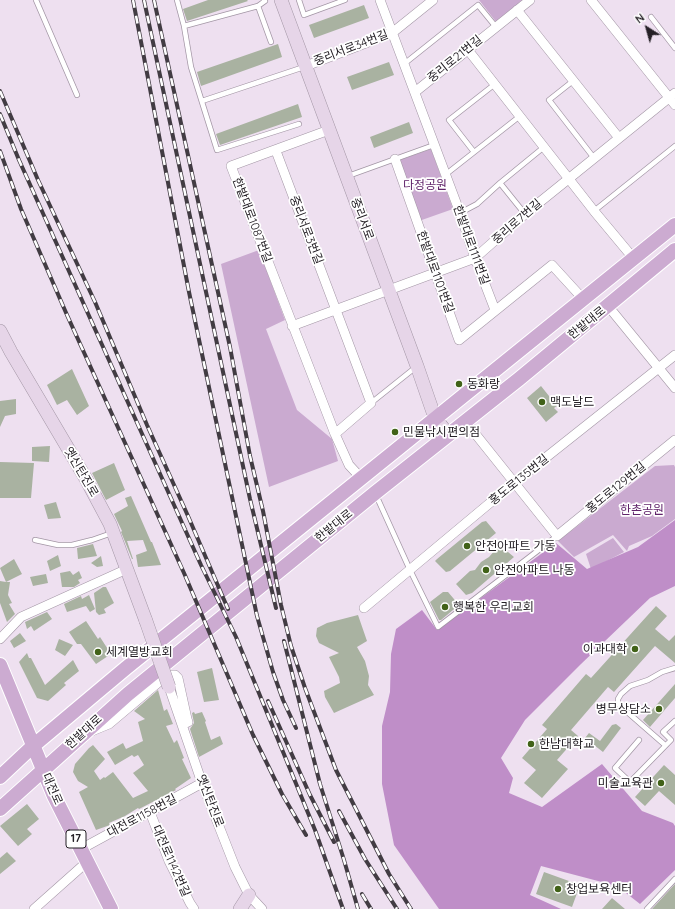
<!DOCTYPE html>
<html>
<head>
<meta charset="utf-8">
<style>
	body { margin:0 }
	#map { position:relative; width:675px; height:909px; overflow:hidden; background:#eee0f0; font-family:Quicksand,sans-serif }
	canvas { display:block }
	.north { position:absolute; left:627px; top:8px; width:40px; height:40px; -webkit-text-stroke:3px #fff; paint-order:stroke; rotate:323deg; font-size:11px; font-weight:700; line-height:16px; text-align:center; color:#252026 }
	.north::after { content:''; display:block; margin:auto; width:14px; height:18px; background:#252026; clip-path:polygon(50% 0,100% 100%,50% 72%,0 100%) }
</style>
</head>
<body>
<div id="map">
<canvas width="675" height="909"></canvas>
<div class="north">N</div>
</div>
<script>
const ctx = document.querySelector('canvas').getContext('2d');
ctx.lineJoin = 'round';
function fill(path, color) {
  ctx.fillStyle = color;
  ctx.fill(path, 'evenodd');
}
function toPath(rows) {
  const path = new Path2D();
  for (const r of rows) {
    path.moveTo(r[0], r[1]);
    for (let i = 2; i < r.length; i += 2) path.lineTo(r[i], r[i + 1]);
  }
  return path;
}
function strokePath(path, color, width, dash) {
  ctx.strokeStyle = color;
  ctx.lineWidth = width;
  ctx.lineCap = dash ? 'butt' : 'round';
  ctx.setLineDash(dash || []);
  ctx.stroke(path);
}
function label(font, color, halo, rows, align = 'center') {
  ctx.font = font + ' Quicksand,"Noto Sans KR",sans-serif';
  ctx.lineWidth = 3.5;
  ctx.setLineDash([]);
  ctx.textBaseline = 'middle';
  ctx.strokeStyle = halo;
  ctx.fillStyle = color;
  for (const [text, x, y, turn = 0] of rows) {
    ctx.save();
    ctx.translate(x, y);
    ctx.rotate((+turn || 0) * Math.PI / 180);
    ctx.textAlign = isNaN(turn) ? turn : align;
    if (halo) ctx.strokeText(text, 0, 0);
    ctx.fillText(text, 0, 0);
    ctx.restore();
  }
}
const green = toPath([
	[479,0,523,0,497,23],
	[431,149,453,209,419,221,397,161],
	[259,250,285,320,266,329,297,410,332,439,338,461,269,487,221,264],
	[674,465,675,467,675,519,652,536,629,546,627,551,613,535,574,557,558,541,655,466],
	[613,538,624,552,591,569,586,554]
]);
const forest = toPath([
	[675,520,675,586,650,598,581,664,525,720,501,758,513,778,509,793,542,807,602,764,642,811,673,823,675,826,675,870,640,904,617,886,541,866,530,895,561,909,439,909,394,845,382,784,382,726,390,692,391,654,396,629,422,610,437,630,556,543,587,569,638,547]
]);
const building = toPath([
	[208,0,247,0,248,1,187,21,183,9],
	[364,5,369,18,314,38,309,25],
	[278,44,282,57,201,86,197,72],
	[389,62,394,75,352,90,347,77],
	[298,104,302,117,220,145,216,134],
	[409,122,413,133,374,148,370,137],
	[72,369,89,406,77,415,67,400,57,405,47,385],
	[541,386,557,406,554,408,558,412,546,422,527,398],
	[16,399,16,414,5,416,0,427,0,401],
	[50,446,49,462,32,461,32,447],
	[0,462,34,463,31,498,0,498],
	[114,463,125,490,106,500,92,473],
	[131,496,151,542,152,542,161,565,138,567,136,555,147,551,143,540,127,541,133,559,132,559,121,532,122,531,114,514,128,506,125,498],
	[56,502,61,518,48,519,44,505],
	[486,521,496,533,450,571,446,572,435,561,437,559,482,522],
	[93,544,97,556,78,559,77,548],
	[502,547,514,557,472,593,466,595,456,584,470,571,475,570,481,562,489,557,496,549],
	[58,555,61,566,50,571,47,561],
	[101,556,103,566,97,567,91,563],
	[14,559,22,574,6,582,10,582,8,595,12,603,9,604,15,614,7,622,0,603,0,581,6,582,0,568],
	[70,571,73,575,79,571,82,578,78,580,80,583,74,587,62,587,60,573],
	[46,574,48,583,33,586,30,577],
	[103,587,106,587,114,603,104,609,106,613,99,615,96,612,94,593],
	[443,592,448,592,459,605,441,620,439,620,430,602],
	[89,595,95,609,90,612,86,606,67,612,64,604,81,596,82,599],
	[656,606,667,616,655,629,669,641,675,635,675,663,655,646,614,692,608,687,571,730,578,736,557,760,568,769,542,798,524,783,536,770,522,758,547,729,542,725,586,674,591,678],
	[47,612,52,619,34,631,31,626,27,629,25,622],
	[358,615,367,641,357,647,365,661,369,676,368,685,374,695,334,713,325,697,324,691,340,683,339,677,329,657,339,653,319,643,316,636,317,628,327,623],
	[86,621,98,639,100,637,111,654,96,664,81,644,77,644,69,632],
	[20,633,26,641,14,648,10,641],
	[59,639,73,645,65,656,55,650],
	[27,653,29,658,31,658,45,685,73,660,79,671,64,683,66,685,48,701,37,698,19,662],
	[212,668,219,700,204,702,197,672],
	[675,684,675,698,650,727,643,720],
	[158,690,164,711,167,709,173,724,166,726,174,743,177,740,184,758,182,759,191,778,175,789,176,790,139,809,138,808,125,816,109,823,110,825,96,830,79,792,88,787,78,781,73,772,75,764,89,748,93,745,105,759,94,771,100,780,104,777,105,778,113,772,133,798,148,791,133,773,144,765,138,755,134,757,132,755,115,765,107,752,123,743,126,749,143,741,138,722,145,719,134,711],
	[194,712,195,714,202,712,206,721,205,722,211,740,220,736,223,744,199,757,190,729,194,723,192,713],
	[616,724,621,728,603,752,585,738,589,733,600,741,612,725],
	[664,765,675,775,675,805,659,791,645,806,635,797],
	[27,804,39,819,27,829,32,834,18,846,0,826],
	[7,852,16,861,0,874,0,858],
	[544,872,580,885,572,907,536,894],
	[675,884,675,909,652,909],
	[612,898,625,909,602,909]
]);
const lane = toPath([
	[36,0,77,95],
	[177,0,184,26,191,67,217,150,299,124],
	[299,0,304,15,345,0],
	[258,6,271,42],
	[651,17,675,48],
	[184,26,258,6,265,1,264,0],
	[404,64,478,5,496,27],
	[573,81,549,100,594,158],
	[202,101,304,67],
	[474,152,449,120,495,84],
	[445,175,520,116],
	[348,176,434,145],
	[594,211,675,146],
	[460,213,477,204,500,183],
	[525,214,500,183,544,147],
	[371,403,416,367],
	[376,495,410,570,438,627,557,536],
	[35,540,58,545,72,545,92,540,112,533],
	[639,740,615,768,630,782,671,740,663,732,675,721],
	[665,745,618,704,618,699,621,694,630,686,648,680,662,672,675,668],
	[647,909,675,879]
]);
const street = toPath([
	[380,0,460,213,475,258,495,310],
	[591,0,675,105],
	[517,10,619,138],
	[468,50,594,211,634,259],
	[306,66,392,33,433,0],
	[415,92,530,0],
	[329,130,231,166,335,434,349,465,361,478],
	[276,151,371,403,335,434],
	[395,159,459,340,552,265,584,300],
	[608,306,675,388],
	[292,326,475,258,525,214,675,93],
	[465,421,557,536,675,440],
	[364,608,515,482,675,355],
	[0,639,21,617,127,569],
	[169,687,202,783,235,867,249,895,262,909],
	[92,731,109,724,160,681,169,675,175,675,178,678,187,719,188,722,182,725],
	[150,812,169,861,190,903,194,909],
	[81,849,202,783],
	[34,909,88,861]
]);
const secondary = toPath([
	[281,0,417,366,435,418,448,434],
	[0,331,11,352,86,479,110,524,146,621],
	[240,909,249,895]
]);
const primary = toPath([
	[0,665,54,796,111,909],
	[0,777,33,746,126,668,675,225],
	[0,809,128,694,375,493,519,379,675,250]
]);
const rail = toPath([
	[133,0,189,292,257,616,273,672,283,700,296,728],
	[144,0,250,499,276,608],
	[154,0,230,347,250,456,263,511,281,605,291,646,305,688,336,770,389,874,411,909],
	[0,91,38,180,95,302,147,425,188,516,228,609],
	[0,114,19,160,201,565,236,637,315,830,343,909],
	[0,151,21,209,67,315,184,573,253,735,282,794,306,835],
	[284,641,320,784,344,860,358,909],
	[268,701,310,795,334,842],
	[339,811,365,859,397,909],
	[362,894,371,909]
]);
const secondaryBridge = toPath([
	[146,621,169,687]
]);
const markers = [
	[459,384,4,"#416218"],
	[542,402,4,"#416218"],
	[395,432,4,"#416218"],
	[467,546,4,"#416218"],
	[486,570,4,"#416218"],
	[445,607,4,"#416218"],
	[635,649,4,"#416218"],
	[98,652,4,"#416218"],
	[659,709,4,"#416218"],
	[531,744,4,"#416218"],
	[661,783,4,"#416218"],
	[558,889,4,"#416218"]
];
const shields = [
	[76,839,20]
];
const shieldNames = [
	["17",76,839]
];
const streetNames = [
	["중리서로34번길",351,48,-21],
	["중리로21번길",455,59,-39],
	["중리서로",362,219,70],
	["한밭대로1087번길",252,220,69],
	["중리로7번길",517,222,-41],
	["중리서로3번길",306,230,69],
	["한밭대로1111번길",471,245,70],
	["한밭대로1101번길",435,272,70],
	["한밭대로",587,323,-39],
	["옛신탄진로",81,472,60],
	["홍도로135번길",519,480,-39],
	["홍도로129번길",616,488,-39],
	["한밭대로",334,526,-39],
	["한밭대로",84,732,-42],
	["대전로",52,789,66],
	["옛신탄진로",210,801,69],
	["대전로1158번길",142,816,-28],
	["대전로1142번길",171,861,66]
];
const parkNames = [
	["다정공원",425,185],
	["한촌공원",642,510]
];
const poiNames = [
	["동화랑",467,384],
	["맥도날드",550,402],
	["민물낚시편의점",403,432],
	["안전아파트 가동",475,546],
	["안전아파트 나동",494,570],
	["행복한 우리교회",453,607],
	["이과대학",627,649,"right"],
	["세계열방교회",106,652],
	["병무상담소",651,709,"right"],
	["한남대학교",539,744],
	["미술교육관",653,783,"right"],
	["창업보육센터",566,889]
];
fill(green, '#caaad0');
fill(forest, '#bf8ec8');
fill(building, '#a9b2a1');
strokePath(lane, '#a396a5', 6);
strokePath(street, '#a396a5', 10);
strokePath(secondary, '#a396a5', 14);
strokePath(primary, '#fff', 16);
strokePath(lane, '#fff', 4.5);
strokePath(street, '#fff', 9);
strokePath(secondary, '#e6d5e8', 13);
strokePath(primary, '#ccabd1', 14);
strokePath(rail, '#423c43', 4);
strokePath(rail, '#fff', 2.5, [8]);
strokePath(secondaryBridge, '#a396a5', 14, []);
strokePath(secondaryBridge, '#e6d5e8', 13);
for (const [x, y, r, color] of markers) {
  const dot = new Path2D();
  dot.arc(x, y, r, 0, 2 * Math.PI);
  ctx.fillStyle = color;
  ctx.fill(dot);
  strokePath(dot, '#fff', 1.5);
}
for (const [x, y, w] of shields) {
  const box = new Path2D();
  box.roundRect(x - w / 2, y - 9, w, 18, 3);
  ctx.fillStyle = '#fff';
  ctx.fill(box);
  strokePath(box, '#252026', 1);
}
label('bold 11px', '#252026', null, shieldNames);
label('12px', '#252026', '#fff', streetNames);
label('12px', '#61256b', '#fff', parkNames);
label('12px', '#252026', '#fff', poiNames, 'left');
</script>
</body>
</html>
